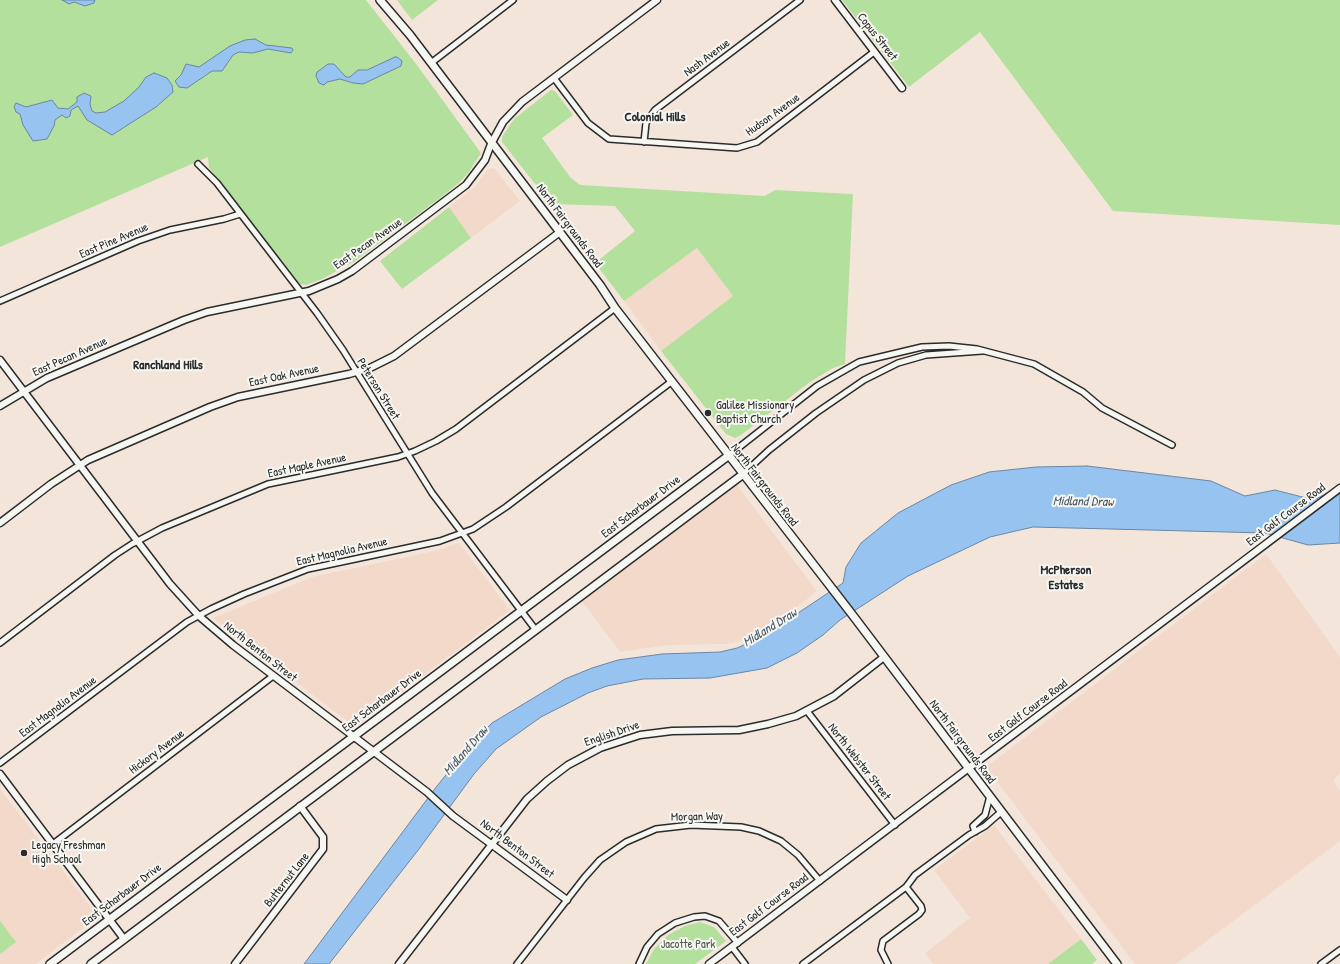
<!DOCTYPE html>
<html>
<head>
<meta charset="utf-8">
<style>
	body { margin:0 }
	canvas { display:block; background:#f4e5da }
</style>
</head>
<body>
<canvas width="1340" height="964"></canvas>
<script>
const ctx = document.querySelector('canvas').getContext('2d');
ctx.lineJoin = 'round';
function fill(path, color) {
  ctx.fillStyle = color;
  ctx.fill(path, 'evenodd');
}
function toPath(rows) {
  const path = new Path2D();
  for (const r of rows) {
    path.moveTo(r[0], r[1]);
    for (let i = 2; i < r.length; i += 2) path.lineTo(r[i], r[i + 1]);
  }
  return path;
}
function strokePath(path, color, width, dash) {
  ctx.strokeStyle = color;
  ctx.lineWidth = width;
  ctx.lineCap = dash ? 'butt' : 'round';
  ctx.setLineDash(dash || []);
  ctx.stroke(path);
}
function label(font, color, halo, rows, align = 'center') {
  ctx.font = font + ' "Patrick Hand",sans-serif';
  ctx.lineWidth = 4;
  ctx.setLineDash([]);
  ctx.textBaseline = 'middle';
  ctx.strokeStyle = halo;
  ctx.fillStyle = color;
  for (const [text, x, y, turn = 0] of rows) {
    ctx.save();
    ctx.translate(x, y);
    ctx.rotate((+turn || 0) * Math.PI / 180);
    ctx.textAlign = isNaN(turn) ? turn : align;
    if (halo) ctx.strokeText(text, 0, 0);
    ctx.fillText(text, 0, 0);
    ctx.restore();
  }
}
const built = toPath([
	[494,168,520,201,471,238,449,207,475,187,488,169],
	[697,248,733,296,661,351,624,301],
	[733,485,737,485,817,591,792,611,760,633,744,640,727,644,668,645,620,652,581,600],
	[459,543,510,610,355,727,213,618,312,577,430,552],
	[1266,554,1340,657,1340,774,1333,780,1340,790,1340,841,1176,964,1135,964,986,767],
	[0,789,98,916,36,964,0,964],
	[994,825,1081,939,1048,964,933,964,925,953,970,918,934,870]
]);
const green = toPath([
	[0,0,366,0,417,65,481,153,469,172,460,182,440,198,355,261,322,279,306,285,300,284,209,168,208,157,0,247],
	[397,0,438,0,412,20],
	[842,0,1340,0,1340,225,1113,211,980,32,909,87],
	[551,90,555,91,573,115,542,138,570,177,580,185,765,196,775,190,853,194,845,364,833,368,810,382,741,435,735,438,726,434,661,351,733,296,697,248,624,301,595,263,635,231,615,206,551,204,502,142,502,137,514,119],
	[449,207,471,238,402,289,380,261],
	[0,921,16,942,0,954],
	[700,922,714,927,726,941,695,964,646,964,654,949,668,935,685,926],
	[1081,939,1097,960,1092,964,1048,964]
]);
const water = toPath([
	[62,0,95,0,94,3,85,6,74,2,69,4,62,0],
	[255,39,266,45,292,48,293,50,291,53,268,49,253,53,239,52,233,55,222,71,212,71,187,88,179,87,175,81,181,75,186,64,199,67,230,46,245,40,255,39],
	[395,57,397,57,402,61,401,66,363,84,353,83,340,79,327,82,324,85,319,83,316,76,317,72,328,64,334,64,346,77,350,77,358,70,367,70,395,57],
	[154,73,167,78,172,85,173,92,156,107,112,135,87,120,78,106,71,110,70,116,66,118,62,115,55,120,54,126,47,139,33,141,23,125,20,114,16,112,14,107,16,103,26,107,52,100,58,108,68,109,77,102,77,97,84,93,91,96,90,104,92,111,96,113,105,112,124,101,139,87,146,77,154,73],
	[1087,466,1211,481,1245,496,1275,490,1314,500,1340,486,1340,543,1308,545,1265,533,1033,527,990,537,908,576,840,620,823,635,797,653,767,668,710,678,643,679,607,686,588,693,541,717,496,749,474,774,419,849,329,964,304,964,437,786,470,745,492,723,565,679,592,668,618,660,662,654,720,652,737,648,762,637,843,583,846,567,861,543,898,513,951,485,989,472,1036,467,1087,466]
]);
const minor = toPath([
	[431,63,513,0],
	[554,78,588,123,609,139,737,148,757,142,874,52],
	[644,142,646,123,655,110,800,0],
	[198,164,217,183,317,313,343,350,432,493,535,629],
	[0,301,138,241,170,230,224,219,240,214],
	[728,456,817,386,859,362,922,347,949,346,977,349,1034,364,1083,392,1102,408,1172,445],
	[742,475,769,450,816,413,864,380,898,363,926,355,982,351],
	[0,643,115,555,132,544,162,528,268,484,398,457,415,451,436,441,456,429,615,308],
	[807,711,895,825],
	[0,763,187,622,211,609,244,594,308,569,440,541,473,529,506,507,671,382],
	[975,832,973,826,985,815,990,796],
	[53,844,273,676],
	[732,947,745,964],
	[517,964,584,878,600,860,626,842,656,829,691,825,741,827,759,831,781,841,798,855,820,881],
	[639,964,647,947,658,934,675,923,694,917,705,916,719,921,738,943],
	[803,964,906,887,915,875,969,835,985,826,1001,812],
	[888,964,881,950,883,941,919,914,922,910,921,906,906,887],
	[1321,964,1340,950]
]);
const tertiary = toPath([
	[835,0,902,88],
	[0,360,170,584,199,616,233,645,427,792,453,816,567,900],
	[0,406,47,378,184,320,207,312,309,291,338,279,352,271,466,185,485,160,491,144,503,122,522,102,657,0],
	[0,523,51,484,88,460,210,407,238,397,349,374,370,368,394,356,560,232],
	[0,774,124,939],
	[235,964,323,849,323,837,300,806],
	[399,964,527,799,547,781,568,765,600,748,640,735,672,731,739,730,768,724,796,716,834,696,884,657],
	[709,964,1340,488]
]);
const secondary = toPath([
	[380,0,410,35,600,285,615,308,851,613,1117,964],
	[50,964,728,456],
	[91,964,742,475]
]);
const markers = [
	[708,413,4,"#2b2b2b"],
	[24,853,4,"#2b2b2b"]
];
const streetNames = [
	["Copus Street",877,37,52],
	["Nash Avenue",707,58,-37],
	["Hudson Avenue",773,115,-36],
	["North Fairgrounds Road",569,226,53],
	["East Pine Avenue",114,241,-23],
	["East Pecan Avenue",368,244,-35],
	["East Pecan Avenue",70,357,-24],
	["East Oak Avenue",284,376,-12],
	["Peterson Street",378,389,58],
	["East Maple Avenue",307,466,-12],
	["North Fairgrounds Road",764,485,52],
	["East Scharbauer Drive",641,507,-37],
	["East Golf Course Road",1286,515,-37],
	["East Magnolia Avenue",342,552,-13],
	["North Benton Street",260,652,38],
	["East Scharbauer Drive",382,701,-37],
	["East Magnolia Avenue",58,707,-37],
	["East Golf Course Road",1028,711,-37],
	["English Drive",612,734,-19],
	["North Fairgrounds Road",962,742,53],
	["Hickory Avenue",157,752,-37],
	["North Webster Street",859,762,52],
	["Morgan Way",697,817,-1],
	["North Benton Street",517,849,37],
	["Butternut Lane",287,880,-52],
	["East Scharbauer Drive",122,895,-37],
	["East Golf Course Road",769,905,-37]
];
const poiNames = [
	["Galilee Missionary",716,406],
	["Baptist Church",716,420],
	["Legacy Freshman",32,846],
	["High School",32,860]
];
const parkNames = [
	["Jacotte Park",688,945]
];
const neighbourhoodNames = [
	["Colonial Hills",655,118],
	["Ranchland Hills",168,366],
	["McPherson",1066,571],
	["Estates",1066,586]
];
const waterNames = [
	["Midland Draw",1083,502,1],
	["Midland Draw",770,628,-32],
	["Midland Draw",466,751,-49]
];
fill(built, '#f3d9ca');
fill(green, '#b4e09e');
fill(water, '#97c3f1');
strokePath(water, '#6c86a2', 1);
strokePath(minor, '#2b2b2b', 8);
strokePath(tertiary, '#2b2b2b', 9);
strokePath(secondary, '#2b2b2b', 10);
strokePath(minor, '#f6f6f2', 5);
strokePath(tertiary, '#f6f6f2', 6);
strokePath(secondary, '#f6f6f2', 7);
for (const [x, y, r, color] of markers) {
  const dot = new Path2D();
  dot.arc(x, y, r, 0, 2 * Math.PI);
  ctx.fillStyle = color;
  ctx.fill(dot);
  strokePath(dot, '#f6f6f2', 1.5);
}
label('12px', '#2b2b2b', '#f6f6f2', streetNames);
label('12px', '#2b2b2b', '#f6f6f2', poiNames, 'left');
label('12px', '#4d5848', '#f6f6f2', parkNames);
label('bold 13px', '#2b2b2b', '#f6f6f2', neighbourhoodNames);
label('italic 13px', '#4b5966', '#f6f6f2', waterNames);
</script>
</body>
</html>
